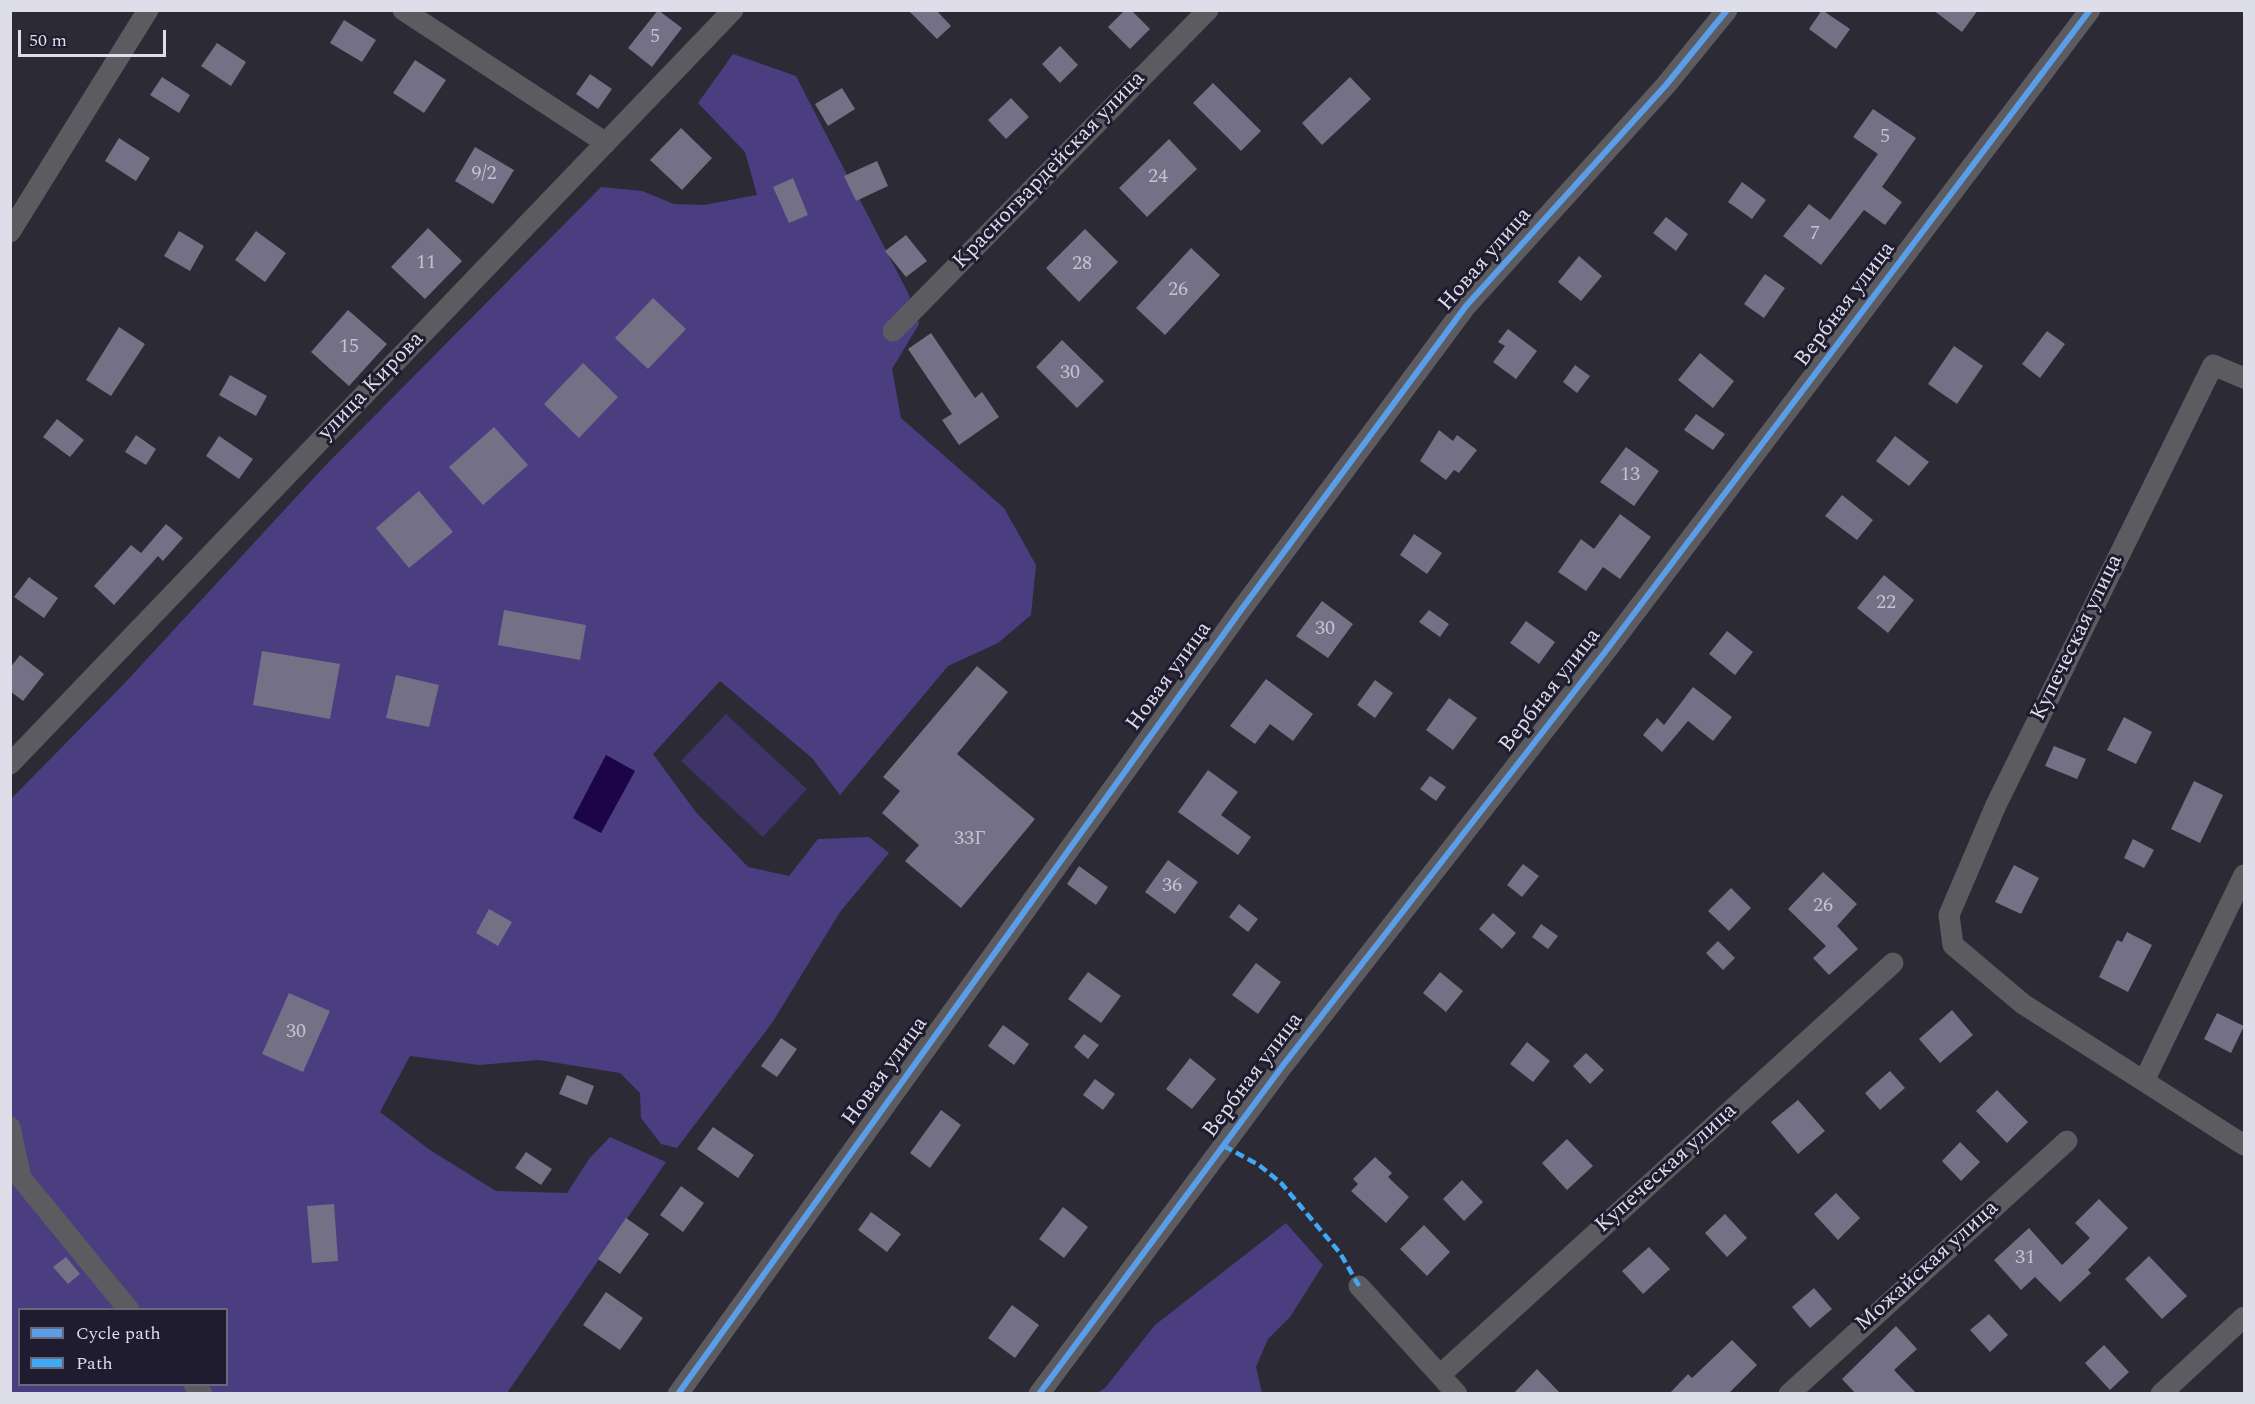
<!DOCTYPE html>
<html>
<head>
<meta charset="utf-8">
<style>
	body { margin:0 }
	#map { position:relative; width:2255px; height:1404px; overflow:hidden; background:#2c2a35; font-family:Spectral,serif }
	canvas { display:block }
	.frame { position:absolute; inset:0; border:12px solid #deddea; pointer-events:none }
	.legend { position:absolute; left:18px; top:1308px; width:210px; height:78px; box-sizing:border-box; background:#1e1c2e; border:2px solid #6b6979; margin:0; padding:8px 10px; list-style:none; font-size:18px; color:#deddea }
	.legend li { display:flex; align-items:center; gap:12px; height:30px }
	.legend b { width:30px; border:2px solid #6b6979 }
	.scale { position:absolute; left:18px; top:30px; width:148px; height:27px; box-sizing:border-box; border:3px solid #deddea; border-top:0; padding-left:8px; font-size:18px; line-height:21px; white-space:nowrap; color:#deddea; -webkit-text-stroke:4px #1e1c2e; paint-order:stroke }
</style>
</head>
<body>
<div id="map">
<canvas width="2255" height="1404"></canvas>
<div class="frame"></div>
<ul class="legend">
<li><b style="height:8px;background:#5a9eea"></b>Cycle path</li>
<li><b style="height:8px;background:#3fa9f5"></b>Path</li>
</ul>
<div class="scale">50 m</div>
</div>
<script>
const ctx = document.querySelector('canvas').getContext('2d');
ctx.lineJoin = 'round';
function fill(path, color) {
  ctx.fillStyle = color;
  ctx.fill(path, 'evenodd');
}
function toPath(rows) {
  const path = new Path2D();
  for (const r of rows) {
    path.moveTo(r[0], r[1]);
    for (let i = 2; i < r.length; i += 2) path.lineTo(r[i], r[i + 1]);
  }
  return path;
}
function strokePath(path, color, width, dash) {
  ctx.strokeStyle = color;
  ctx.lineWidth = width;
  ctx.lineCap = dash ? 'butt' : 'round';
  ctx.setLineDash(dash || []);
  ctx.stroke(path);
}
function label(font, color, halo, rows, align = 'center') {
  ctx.font = font + ' Spectral,serif';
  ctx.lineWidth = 6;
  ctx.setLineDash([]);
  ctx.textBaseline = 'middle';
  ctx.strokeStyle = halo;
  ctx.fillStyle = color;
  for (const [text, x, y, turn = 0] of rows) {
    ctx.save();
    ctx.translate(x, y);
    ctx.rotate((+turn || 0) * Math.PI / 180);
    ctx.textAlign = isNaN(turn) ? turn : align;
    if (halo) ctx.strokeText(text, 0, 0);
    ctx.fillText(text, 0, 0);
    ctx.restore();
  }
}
const green = toPath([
	[726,714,807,789,763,837,681,761]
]);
const forest = toPath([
	[733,54,796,76,908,293,919,324,892,369,901,418,1004,508,1036,565,1031,615,998,643,948,666,840,795,812,758,720,681,653,754,695,811,748,867,789,876,818,839,869,837,889,853,840,912,772,1023,677,1148,661,1144,641,1118,640,1093,620,1073,539,1060,479,1065,410,1056,380,1112,430,1150,496,1191,567,1193,589,1159,610,1137,666,1162,507,1393,11,1393,10,800,121,687,323,468,601,187,642,191,674,204,704,205,757,195,745,152,698,103],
	[20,1310,226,1310,226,1384,20,1384],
	[1286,1223,1323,1265,1290,1317,1268,1339,1256,1367,1262,1393,1097,1393,1105,1388,1155,1325]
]);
const water = toPath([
	[606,755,635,771,601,833,573,818]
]);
const building = toPath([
	[658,10,682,28,652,67,628,48],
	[908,10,936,10,951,26,937,39],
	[1125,10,1131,10,1150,29,1130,49,1108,27],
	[1822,10,1850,29,1836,49,1809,29],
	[1933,10,1978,10,1962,32],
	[344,20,376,40,362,62,330,43],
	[217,43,246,62,231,86,201,66],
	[1060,46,1078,65,1060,83,1042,64],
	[415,60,446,80,424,113,393,93],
	[590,74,612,89,598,109,576,94],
	[162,77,190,95,179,113,150,95],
	[1350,77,1371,99,1322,145,1302,123],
	[1213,83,1261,131,1241,151,1193,103],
	[842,88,855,109,828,126,815,104],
	[1011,98,1029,117,1006,139,988,120],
	[1873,109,1916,138,1882,187,1902,202,1885,225,1864,210,1821,265,1783,236,1809,204,1830,220,1878,154,1853,137],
	[681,128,712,158,682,190,650,160],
	[119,138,150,158,136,181,105,161],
	[1169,139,1197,169,1147,217,1119,188],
	[475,147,514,170,493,204,455,181],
	[877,161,888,186,856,201,844,176],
	[793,178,808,215,789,223,773,187],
	[1742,182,1766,200,1752,219,1728,202],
	[1666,217,1688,234,1676,251,1653,233],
	[428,228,462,261,425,299,391,267],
	[1085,229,1118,262,1079,302,1046,268],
	[179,231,204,246,190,271,164,256],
	[256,231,286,253,265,282,235,260],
	[906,235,927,261,906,277,885,251],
	[1191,248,1220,275,1165,335,1136,308],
	[1579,256,1602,276,1581,301,1558,282],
	[1765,274,1785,288,1764,318,1744,304],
	[653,298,686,329,648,369,615,338],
	[348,310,387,344,349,386,311,352],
	[119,327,145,344,111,396,86,380],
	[1508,329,1537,351,1516,379,1493,362,1505,346,1498,342],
	[2047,331,2065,344,2040,378,2022,364],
	[931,333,975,398,982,392,999,417,959,445,942,420,952,414,908,349],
	[1062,340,1104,381,1077,408,1036,367],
	[1954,346,1983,366,1957,404,1928,384],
	[1700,353,1734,381,1713,408,1678,380],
	[583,363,618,397,579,438,544,404],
	[1575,365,1590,376,1577,393,1563,382],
	[230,375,267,396,256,416,219,395],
	[1696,414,1725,434,1713,450,1684,430],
	[57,419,84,440,70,457,43,437],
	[494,427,528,465,483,505,449,467],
	[1439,430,1453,441,1457,435,1477,450,1459,473,1454,470,1446,480,1420,461],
	[136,435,156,449,146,465,125,452],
	[219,436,253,459,239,479,206,456],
	[1895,436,1929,462,1909,486,1876,461],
	[1626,447,1659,471,1634,506,1600,482],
	[419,491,453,532,409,568,376,528],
	[1842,495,1873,520,1857,540,1825,516],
	[1620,514,1651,537,1620,579,1603,567,1586,591,1558,572,1581,539,1594,549],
	[166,524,183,538,163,561,158,556,114,605,94,586,131,545,141,553],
	[1414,534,1442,553,1427,574,1400,555],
	[1884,575,1914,600,1888,633,1857,608],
	[29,577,58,598,44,618,14,597],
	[1322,601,1353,624,1328,658,1296,636],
	[504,610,586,625,580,660,498,645],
	[1429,610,1449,624,1440,637,1419,622],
	[1526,621,1555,642,1539,664,1510,643],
	[1727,631,1753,652,1735,675,1709,654],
	[262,651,340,664,330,719,253,705],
	[20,655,44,674,23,701,10,691,10,668],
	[977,666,1008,692,957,754,1035,819,961,908,905,861,919,845,882,813,900,791,883,777],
	[396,675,439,685,429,727,386,718],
	[1266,679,1313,714,1293,741,1270,724,1255,744,1230,726],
	[1375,680,1393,693,1375,718,1357,705],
	[1693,687,1732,717,1713,741,1688,721,1662,752,1643,735,1657,718,1664,725],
	[1449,698,1477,718,1453,750,1426,730],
	[2124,717,2152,732,2136,764,2107,750],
	[2054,746,2086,759,2077,779,2045,766],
	[1208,770,1238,792,1221,815,1251,837,1238,855,1178,812],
	[1430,776,1446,787,1436,801,1420,789],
	[2194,781,2223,795,2200,843,2171,829],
	[2133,839,2154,850,2144,868,2124,858],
	[1168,860,1198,882,1175,914,1145,892],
	[1523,864,1539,876,1522,897,1507,885],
	[2014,865,2039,878,2021,914,1995,902],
	[1079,866,1108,887,1096,905,1067,884],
	[1823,872,1857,904,1837,926,1858,949,1829,975,1813,958,1826,946,1788,909],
	[1731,888,1751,908,1729,931,1708,911],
	[1239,904,1258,919,1248,932,1229,917],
	[489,909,512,922,498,946,476,933],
	[1493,913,1516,933,1502,949,1479,929],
	[1541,924,1558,936,1548,949,1532,937],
	[2127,932,2152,945,2128,992,2099,977,2117,940,2122,942],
	[1718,941,1735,958,1723,970,1706,953],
	[1256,963,1281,982,1258,1014,1232,995],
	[1088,972,1121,996,1101,1023,1068,999],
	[1440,972,1463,991,1446,1012,1423,993],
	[289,993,330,1011,303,1072,262,1054],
	[1952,1010,1973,1035,1940,1063,1919,1039],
	[2217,1013,2244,1026,2231,1053,2204,1039],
	[1003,1025,1029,1044,1014,1065,988,1046],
	[1084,1034,1099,1045,1088,1059,1074,1047],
	[781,1038,797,1049,777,1077,761,1066],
	[1527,1042,1550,1061,1533,1082,1510,1064],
	[1586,1053,1604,1070,1590,1084,1573,1066],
	[1190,1058,1216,1079,1192,1109,1166,1089],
	[1890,1071,1905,1088,1880,1110,1865,1093],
	[567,1075,594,1086,587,1105,559,1094],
	[1095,1079,1115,1094,1103,1110,1083,1095],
	[1997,1090,2028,1122,2007,1143,1976,1111],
	[1798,1100,1825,1131,1798,1154,1771,1122],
	[941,1110,961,1125,930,1168,910,1153],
	[713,1127,754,1155,738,1178,697,1149],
	[1567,1139,1593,1166,1567,1190,1542,1163],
	[1960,1142,1980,1162,1961,1181,1942,1161],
	[526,1152,552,1169,541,1185,515,1168],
	[1375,1157,1392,1173,1388,1177,1409,1197,1386,1223,1351,1191,1358,1184,1353,1179],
	[1462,1180,1483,1202,1464,1221,1443,1199],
	[681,1186,704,1203,683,1232,660,1215],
	[1836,1193,1860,1218,1838,1240,1814,1214],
	[2099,1199,2128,1228,2088,1270,2091,1273,2060,1302,2035,1277,2021,1290,1994,1260,2029,1228,2062,1265,2090,1238,2075,1223],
	[334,1204,338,1261,312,1263,307,1206],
	[1063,1207,1088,1227,1064,1258,1039,1239],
	[871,1212,901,1234,887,1252,858,1230],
	[1725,1214,1747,1238,1727,1257,1705,1233],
	[626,1218,649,1234,620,1274,598,1259],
	[1424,1225,1450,1252,1427,1276,1400,1249],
	[1649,1247,1670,1269,1643,1294,1622,1271],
	[2149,1256,2187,1296,2162,1319,2125,1279],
	[66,1257,80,1274,68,1284,53,1267],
	[1814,1288,1832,1309,1810,1328,1792,1307],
	[606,1292,643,1318,620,1350,583,1325],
	[1012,1305,1039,1325,1015,1358,988,1338],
	[1989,1314,2008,1335,1990,1352,1970,1330],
	[1896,1326,1917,1349,1894,1370,1917,1394,1856,1394,1842,1379],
	[1732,1340,1757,1365,1728,1394,1669,1394,1688,1374,1692,1378],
	[2104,1345,2129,1372,2110,1390,2085,1363],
	[1537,1369,1561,1394,1513,1394]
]);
const minor = toPath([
	[403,10,606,143],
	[10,232,148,10],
	[893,331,1208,10],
	[2244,378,2213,365,1996,805,1949,915,1953,945,2023,1004,2244,1145],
	[10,764,733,10],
	[2144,1081,2244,875],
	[10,1127,21,1178,129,1310],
	[1359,1286,1457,1394],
	[1440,1375,1893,963],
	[194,1384,202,1394],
	[678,1394,1241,610,1466,306,1666,85,1727,10],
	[1039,1394,1284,1064,1605,652,2090,10],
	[1789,1394,2067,1141],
	[2161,1394,2244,1317]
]);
const quiet = toPath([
	[1224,1146,1259,1165,1281,1183,1340,1253,1359,1286]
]);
const cycleway = toPath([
	[678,1394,1241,610,1466,306,1666,85,1727,10],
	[1039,1394,1284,1064,1605,652,2090,10]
]);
const numberNames = [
	["5",655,38],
	["5",1885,138],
	["9/2",484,175],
	["24",1158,178],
	["7",1815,235],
	["11",426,264],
	["28",1082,265],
	["26",1178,291],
	["15",349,348],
	["30",1070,374],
	["13",1630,476],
	["22",1886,604],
	["30",1325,630],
	["33Г",970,840],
	["36",1172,887],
	["26",1823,907],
	["30",296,1033],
	["31",2025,1259]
];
const streetNames = [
	["Красногвардейская улица",1050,171,-46],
	["Новая улица",1486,260,-49],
	["Вербная улица",1846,305,-53],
	["улица Кирова",372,387,-46],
	["Купеческая улица",2078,638,-64],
	["Новая улица",1170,677,-54],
	["Вербная улица",1551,691,-52],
	["Новая улица",886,1072,-54],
	["Вербная улица",1254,1076,-53],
	["Купеческая улица",1667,1169,-42],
	["Можайская улица",1928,1267,-42]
];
fill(green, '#3e3468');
fill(forest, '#4b3e80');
fill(water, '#1d0446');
fill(building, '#747085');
strokePath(minor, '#5c5b60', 21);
strokePath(quiet, '#3fa9f5', 4.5, [9, 4.5]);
strokePath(cycleway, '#5a9eea', 6);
label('20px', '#c4c2d1', null, numberNames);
label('22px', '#deddea', '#1e1c2e', streetNames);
</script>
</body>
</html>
